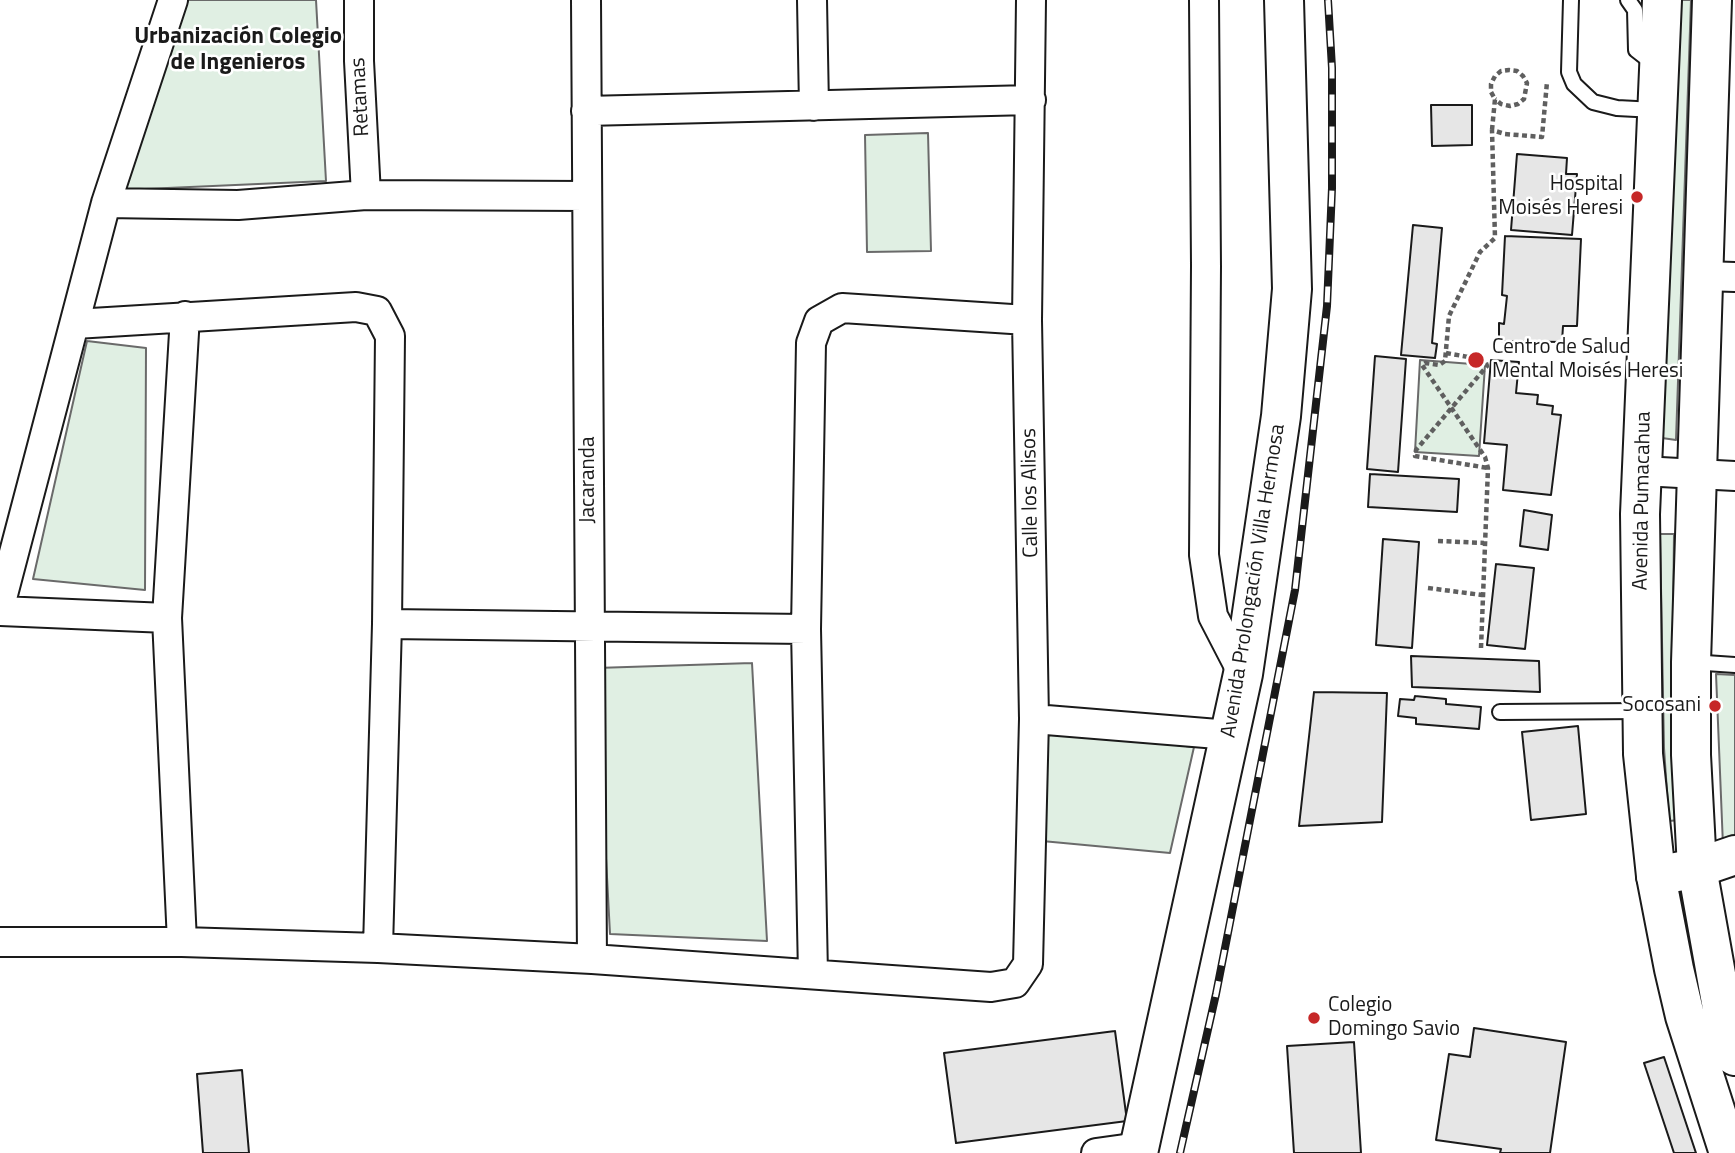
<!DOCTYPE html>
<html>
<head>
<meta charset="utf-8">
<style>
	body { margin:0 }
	canvas { display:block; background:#fff }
</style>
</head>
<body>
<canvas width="1735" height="1153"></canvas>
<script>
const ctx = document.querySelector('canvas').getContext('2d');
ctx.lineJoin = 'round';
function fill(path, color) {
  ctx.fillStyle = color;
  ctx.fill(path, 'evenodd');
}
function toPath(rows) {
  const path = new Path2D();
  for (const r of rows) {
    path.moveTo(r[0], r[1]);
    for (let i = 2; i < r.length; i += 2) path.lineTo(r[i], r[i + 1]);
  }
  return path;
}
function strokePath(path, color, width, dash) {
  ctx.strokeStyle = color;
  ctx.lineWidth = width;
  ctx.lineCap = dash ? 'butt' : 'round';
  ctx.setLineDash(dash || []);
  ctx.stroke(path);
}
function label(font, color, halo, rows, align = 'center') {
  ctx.font = font + ' "Titillium Web",sans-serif';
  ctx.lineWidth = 5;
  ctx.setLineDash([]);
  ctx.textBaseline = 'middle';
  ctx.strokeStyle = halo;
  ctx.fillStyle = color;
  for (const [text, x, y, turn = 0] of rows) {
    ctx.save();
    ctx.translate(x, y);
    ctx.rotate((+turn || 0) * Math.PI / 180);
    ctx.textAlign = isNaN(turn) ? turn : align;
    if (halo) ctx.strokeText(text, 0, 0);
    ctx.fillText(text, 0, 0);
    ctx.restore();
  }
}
const green = toPath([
	[188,0,316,0,326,181,122,190,188,0],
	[1678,0,1691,0,1676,440,1662,438,1678,0],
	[928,133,931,251,867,252,865,135,928,133],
	[87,341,146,348,145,590,33,579,87,341],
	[1420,360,1485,365,1479,456,1415,452,1420,360],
	[1660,534,1674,534,1672,708,1679,820,1669,821,1664,748,1660,534],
	[752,663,767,941,610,934,596,668,752,663],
	[1716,674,1735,675,1735,843,1723,846,1716,674],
	[1037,729,1194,747,1170,853,1042,841,1037,729]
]);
const building = toPath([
	[1431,105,1472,105,1472,145,1432,146,1431,105],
	[1517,154,1567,158,1566,174,1577,174,1572,235,1511,230,1517,154],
	[1413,225,1442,228,1432,343,1437,344,1435,358,1401,355,1413,225],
	[1505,236,1581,239,1577,326,1563,326,1562,342,1499,341,1499,323,1504,324,1507,296,1502,295,1505,236],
	[1375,356,1406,359,1398,472,1367,469,1375,356],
	[1491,360,1519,362,1516,393,1538,395,1537,404,1553,406,1552,414,1561,415,1551,495,1503,490,1507,445,1484,443,1491,360],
	[1370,474,1459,479,1457,512,1368,507,1370,474],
	[1524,510,1552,515,1548,550,1520,546,1524,510],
	[1383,539,1419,542,1412,648,1376,645,1383,539],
	[1496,564,1534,568,1525,649,1487,645,1496,564],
	[1411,656,1539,661,1540,692,1412,687,1411,656],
	[1314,692,1387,693,1382,822,1299,826,1314,692],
	[1415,696,1446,699,1446,704,1481,707,1479,729,1416,724,1416,718,1398,716,1400,699,1414,700,1415,696],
	[1578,726,1586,814,1531,820,1522,732,1578,726],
	[1474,1028,1566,1042,1550,1153,1500,1153,1501,1149,1436,1140,1449,1054,1470,1057,1474,1028],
	[1115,1031,1127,1121,956,1143,944,1053,1115,1031],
	[1354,1042,1361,1153,1294,1153,1287,1046,1354,1042],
	[1664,1057,1696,1153,1674,1153,1644,1063,1664,1057],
	[242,1070,249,1153,203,1153,197,1074,242,1070]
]);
const path = toPath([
	[1492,130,1495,99,1491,92,1491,84,1495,76,1501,71,1509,70,1517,71,1523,76,1527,83,1524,99,1518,104,1510,106,1501,104,1495,99],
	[1446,353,1485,360,1487,366,1416,450,1415,456,1488,468],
	[1438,541,1484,543],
	[1428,588,1482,595],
	[1481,648,1488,468,1485,457,1422,365,1425,363,1439,365,1445,361,1449,316,1480,252,1495,238,1492,130,1505,134,1542,137,1547,82]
]);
const lane = toPath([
	[1571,0,1569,72,1574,84,1593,102,1617,108,1655,110],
	[1628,0,1635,10,1636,50,1654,64],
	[1691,662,1735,665],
	[1500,712,1642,711]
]);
const street = toPath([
	[359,0,359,61,366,195],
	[586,0,592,959],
	[812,0,814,106],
	[1204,0,1206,266,1204,555,1213,616,1243,674],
	[586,111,1031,100],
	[106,203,238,205,366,195,587,196],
	[1704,276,1735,277],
	[75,324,356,307,377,311,390,336,387,624,378,948],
	[1642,471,1735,476],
	[0,606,106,203,173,0],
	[0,611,167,618],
	[387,624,806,629],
	[1034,719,1230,735],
	[0,942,182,942,378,948,592,959,991,987,1015,983,1028,964,1034,719,1027,320,1031,0],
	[182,942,167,618,185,316],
	[813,974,806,629,811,343,819,321,842,308,1027,320],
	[1096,1153,1139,1147]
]);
const secondary = toPath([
	[1656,876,1697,868,1735,855],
	[1138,1153,1243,674,1281,416,1292,289,1284,0]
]);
const primary = toPath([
	[1662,0,1640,514,1643,754,1656,876,1674,969,1685,1016,1729,1153],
	[1712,0,1691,662,1691,755,1697,868,1724,1019,1735,1056]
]);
const rail = toPath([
	[1180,1153,1216,994,1295,590,1327,306,1332,188,1332,68,1328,0]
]);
const markers = [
	[1637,197,7,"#c62828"],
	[1476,360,9,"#c62828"],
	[1715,706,7,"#c62828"],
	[1314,1018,7,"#c62828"]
];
const streetNames = [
	["Retamas",361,97,-93],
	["Jacaranda",589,480,-90],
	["Calle los Alisos",1031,493,-91],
	["Avenida Pumacahua",1643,501,-89],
	["Avenida Prolongación Villa Hermosa",1254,581,-81]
];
const poiNames = [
	["Hospital",1623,185],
	["Moisés Heresi",1623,209],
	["Centro de Salud",1492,348,"left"],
	["Mental Moisés Heresi",1492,372,"left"],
	["Socosani",1701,706],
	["Colegio",1328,1006,"left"],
	["Domingo Savio",1328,1030,"left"]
];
const neighbourhoodNames = [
	["Urbanización Colegio",238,37],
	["de Ingenieros",238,63]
];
fill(green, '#e0efe3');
strokePath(green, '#6a6a6a', 2);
fill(building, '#e6e6e6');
strokePath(building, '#1a1a1a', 2);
strokePath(lane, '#1a1a1a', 18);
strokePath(street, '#1a1a1a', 32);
strokePath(secondary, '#1a1a1a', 42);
strokePath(primary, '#1a1a1a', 42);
strokePath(path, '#5f5f5f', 4.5, [5, 3.5]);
strokePath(lane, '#fff', 14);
strokePath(street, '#fff', 28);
strokePath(secondary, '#fff', 38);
strokePath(primary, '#fff', 38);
strokePath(rail, '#1a1a1a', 8);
strokePath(rail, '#fff', 5, [16]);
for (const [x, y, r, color] of markers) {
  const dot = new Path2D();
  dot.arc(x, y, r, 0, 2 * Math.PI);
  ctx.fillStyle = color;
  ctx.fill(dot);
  strokePath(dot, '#fff', 2.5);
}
label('21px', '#1a1a1a', '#fff', streetNames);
label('21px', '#1a1a1a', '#fff', poiNames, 'right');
label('bold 23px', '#1a1a1a', '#fff', neighbourhoodNames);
</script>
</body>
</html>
